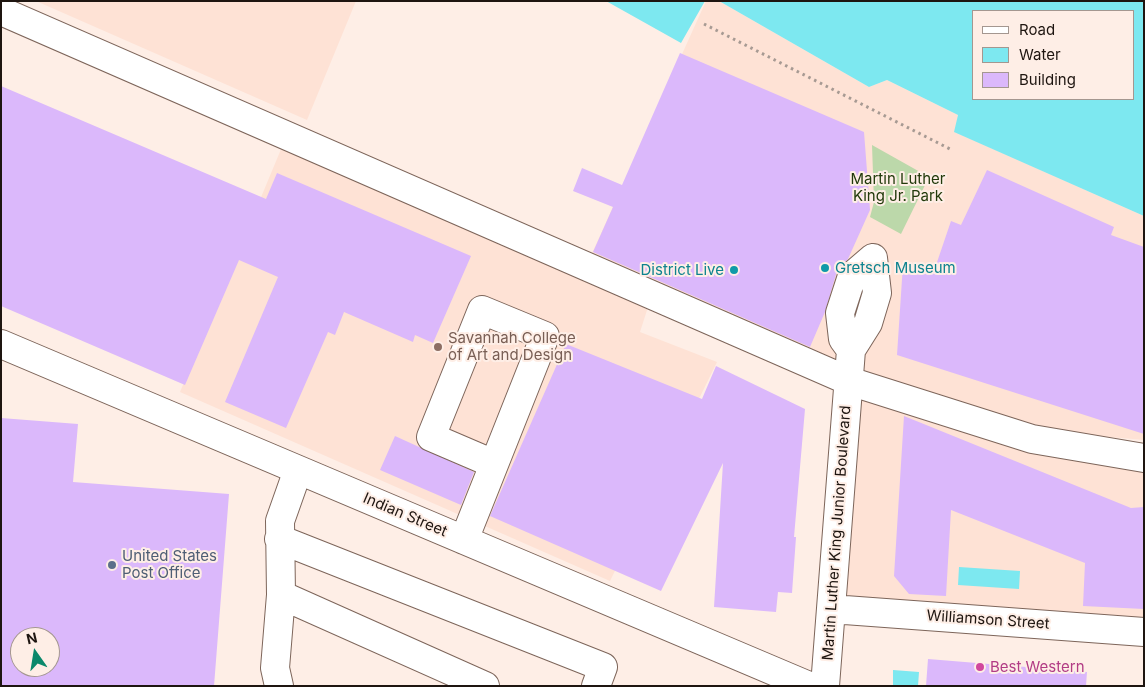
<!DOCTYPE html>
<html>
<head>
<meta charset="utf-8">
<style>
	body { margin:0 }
	#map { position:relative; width:1145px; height:687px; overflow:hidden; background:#feeee6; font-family:Inter,sans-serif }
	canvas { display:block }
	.frame { position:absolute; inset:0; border:2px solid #1e1510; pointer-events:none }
	.legend { position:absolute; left:972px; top:10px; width:162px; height:90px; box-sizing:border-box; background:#feeee6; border:1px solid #a49790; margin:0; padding:6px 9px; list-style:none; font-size:15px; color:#1e1510 }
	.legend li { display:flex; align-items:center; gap:10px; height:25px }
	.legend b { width:25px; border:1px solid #a49790 }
	.north { position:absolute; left:10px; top:627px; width:50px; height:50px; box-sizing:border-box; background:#feeee6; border:1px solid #a49790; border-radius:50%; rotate:347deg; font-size:14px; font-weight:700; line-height:20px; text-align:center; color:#1e1510 }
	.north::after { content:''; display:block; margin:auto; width:18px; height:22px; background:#0b886b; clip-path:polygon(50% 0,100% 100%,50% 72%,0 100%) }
</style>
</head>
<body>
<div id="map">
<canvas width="1145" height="687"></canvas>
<div class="frame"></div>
<ul class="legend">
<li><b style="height:6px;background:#fff"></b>Road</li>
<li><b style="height:14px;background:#7de8f0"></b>Water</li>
<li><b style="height:14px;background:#dbb8fb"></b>Building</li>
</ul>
<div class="north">N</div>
</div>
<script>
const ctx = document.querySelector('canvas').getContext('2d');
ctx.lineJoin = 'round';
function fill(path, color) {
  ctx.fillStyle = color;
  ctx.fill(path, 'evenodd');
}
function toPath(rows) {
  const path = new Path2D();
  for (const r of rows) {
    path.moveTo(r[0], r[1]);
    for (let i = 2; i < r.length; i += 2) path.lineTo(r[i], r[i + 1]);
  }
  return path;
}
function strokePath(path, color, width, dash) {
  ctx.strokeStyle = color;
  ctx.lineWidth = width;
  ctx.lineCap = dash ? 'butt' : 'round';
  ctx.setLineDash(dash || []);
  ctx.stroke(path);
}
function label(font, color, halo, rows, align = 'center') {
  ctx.font = font + ' Inter,sans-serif';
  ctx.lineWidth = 4;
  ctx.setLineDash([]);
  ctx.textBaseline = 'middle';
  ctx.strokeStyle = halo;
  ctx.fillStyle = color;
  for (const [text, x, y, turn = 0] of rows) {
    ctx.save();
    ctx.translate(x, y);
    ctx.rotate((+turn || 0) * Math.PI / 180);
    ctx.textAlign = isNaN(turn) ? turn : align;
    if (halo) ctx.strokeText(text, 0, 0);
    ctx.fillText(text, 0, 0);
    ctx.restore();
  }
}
const built = toPath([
	[36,1,356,1,307,120],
	[706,1,719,1,869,87,887,80,958,115,955,132,1144,216,1144,440,1076,434,849,381,589,260],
	[284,142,648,307,640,332,717,362,610,581,180,392],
	[860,400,1144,467,1144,638,831,609]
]);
const green = toPath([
	[872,145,929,177,901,234,870,217,874,202]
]);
const water = toPath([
	[606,1,705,1,681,43],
	[719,1,1144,1,1144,216,954,132,958,115,887,80,869,87],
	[974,11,1134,11,1134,99,974,99],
	[959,567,1020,571,1019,589,958,585],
	[893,670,919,672,918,686,893,686]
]);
const building = toPath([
	[680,53,864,132,870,210,848,259,837,271,825,312,810,347,593,252,613,207,573,191,582,168,622,185],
	[1,86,266,199,277,173,471,256,433,343,415,335,413,342,344,312,335,335,328,332,286,428,225,402,278,277,239,260,185,385,1,306],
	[987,170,1114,227,1111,235,1144,247,1144,434,897,355,903,264,933,274,951,221,961,225],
	[566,344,702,399,716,366,805,409,794,537,796,537,792,593,778,592,776,612,714,607,723,463,661,591,490,516],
	[904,416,1131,508,1144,507,1144,609,1083,606,1085,563,951,510,946,596,909,594,894,576],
	[1,418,78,424,73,482,229,494,214,686,1,686],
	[20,637,50,637,50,667,20,667],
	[395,436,474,472,461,505,380,470],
	[928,659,1087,672,1086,686,926,686]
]);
const path = toPath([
	[704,24,950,149]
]);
const minor = toPath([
	[1,11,849,381,1032,439,1144,458],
	[1,344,809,686],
	[279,539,603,667,596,686],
	[464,540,545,336,482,310,431,437,494,464],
	[281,595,485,686],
	[831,609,1144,632],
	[279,686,275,668,281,595,280,521,298,470],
	[825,686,851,350,868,323,877,293,873,258,852,276,840,313,843,339,851,350]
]);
const markers = [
	[825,268,5,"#0f9aa8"],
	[734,270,5,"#0f9aa8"],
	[438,347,5,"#8d6e63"],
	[112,565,5,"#5c6f8a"],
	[980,667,5,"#d1479c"]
];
const parkNames = [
	["Martin Luther",898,179],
	["King Jr. Park",898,196]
];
const cultureNames = [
	["Gretsch Museum",835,268],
	["District Live",724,270,"right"]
];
const educationNames = [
	["Savannah College",448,338],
	["of Art and Design",448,355]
];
const streetNames = [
	["Indian Street",405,515,23],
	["Martin Luther King Junior Boulevard",837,533,-86],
	["Williamson Street",988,620,4]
];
const serviceNames = [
	["United States",122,556],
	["Post Office",122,573]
];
const hotelNames = [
	["Best Western",990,667]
];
fill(built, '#fee2d5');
fill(green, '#bcd8aa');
fill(water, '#7de8f0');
fill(building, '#dbb8fb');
strokePath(minor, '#7d655a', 30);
strokePath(path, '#a79a93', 3, [2.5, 4]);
strokePath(minor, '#fff', 28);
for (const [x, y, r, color] of markers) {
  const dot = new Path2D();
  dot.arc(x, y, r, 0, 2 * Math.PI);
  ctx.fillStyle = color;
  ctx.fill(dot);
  strokePath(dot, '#feeee6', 2);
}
label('15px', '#223a0b', '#feeee6', parkNames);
label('15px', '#0d838f', '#feeee6', cultureNames, 'left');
label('15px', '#785e54', '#feeee6', educationNames, 'left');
label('15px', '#1e1510', '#feeee6', streetNames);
label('15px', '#4e5e75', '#feeee6', serviceNames, 'left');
label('15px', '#b23c85', '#feeee6', hotelNames, 'left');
</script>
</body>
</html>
